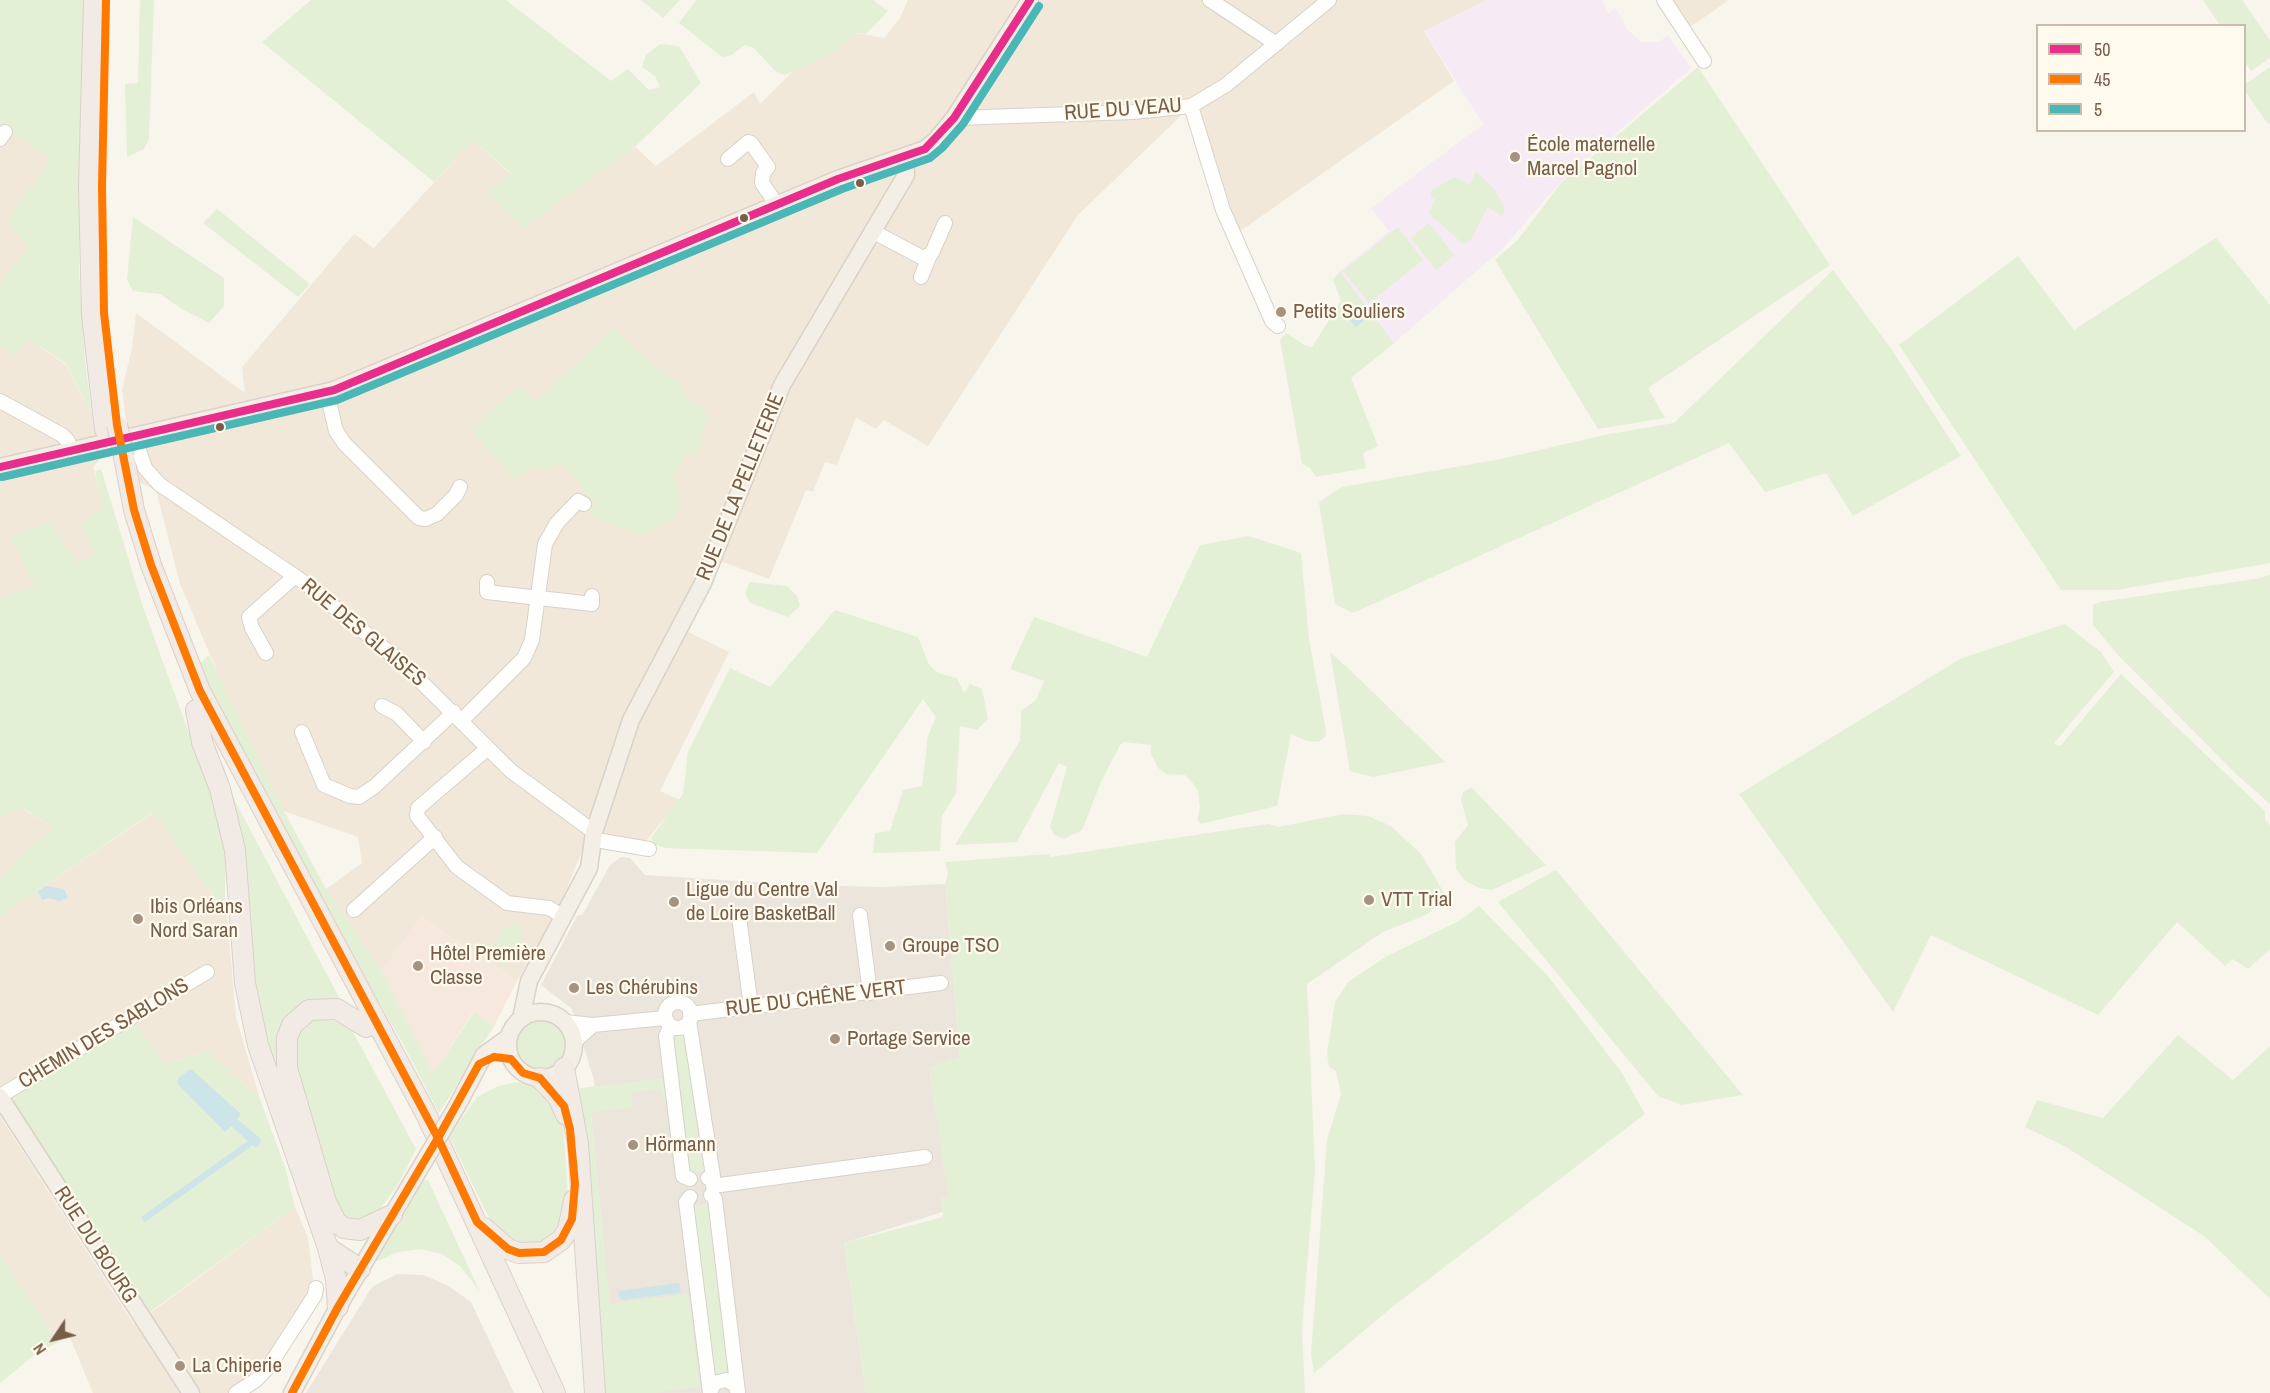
<!DOCTYPE html>
<html>
<head>
<meta charset="utf-8">
<style>
	body { margin:0 }
	#map { position:relative; width:2270px; height:1393px; overflow:hidden; background:#f8f5ec; font-family:"Archivo Narrow",sans-serif }
	canvas { display:block }
	.legend { position:absolute; left:2036px; top:24px; width:210px; height:108px; box-sizing:border-box; background:#fffaee; border:2px solid #c9bcac; margin:0; padding:8px 10px; list-style:none; font-size:18px; color:#785e49 }
	.legend li { display:flex; align-items:center; gap:12px; height:30px }
	.legend b { width:30px; border:2px solid #c9bcac }
	.north { position:absolute; left:24px; top:1309px; width:60px; height:60px; -webkit-text-stroke:4px #fffaee; paint-order:stroke; rotate:235deg; font-size:16px; font-weight:700; line-height:24px; text-align:center; color:#785e49 }
	.north::after { content:''; display:block; margin:auto; width:21px; height:27px; background:#785e49; clip-path:polygon(50% 0,100% 100%,50% 72%,0 100%) }
</style>
</head>
<body>
<div id="map">
<canvas width="2270" height="1393"></canvas>
<ul class="legend">
<li><b style="height:8px;background:#e92d8b"></b>50</li>
<li><b style="height:8px;background:#ff7800"></b>45</li>
<li><b style="height:8px;background:#4ab7b6"></b>5</li>
</ul>
<div class="north">N</div>
</div>
<script>
const ctx = document.querySelector('canvas').getContext('2d');
ctx.lineJoin = 'round';
function fill(path, color) {
  ctx.fillStyle = color;
  ctx.fill(path, 'evenodd');
}
function toPath(rows) {
  const path = new Path2D();
  for (const r of rows) {
    if (r.length === 3) {
      path.moveTo(r[0] + r[2], r[1]);
      path.arc(r[0], r[1], r[2], 0, 2 * Math.PI);
      continue;
    }
    path.moveTo(r[0], r[1]);
    for (let i = 2; i < r.length; i += 2) path.lineTo(r[i], r[i + 1]);
  }
  return path;
}
function strokePath(path, color, width, dash) {
  ctx.strokeStyle = color;
  ctx.lineWidth = width;
  ctx.lineCap = dash ? 'butt' : 'round';
  ctx.setLineDash(dash || []);
  ctx.stroke(path);
}
function label(font, color, halo, rows, align = 'center') {
  ctx.font = font + ' "Archivo Narrow",sans-serif';
  ctx.lineWidth = 4.5;
  ctx.setLineDash([]);
  ctx.textBaseline = 'middle';
  ctx.strokeStyle = halo;
  ctx.fillStyle = color;
  for (const [text, x, y, turn = 0] of rows) {
    ctx.save();
    ctx.translate(x, y);
    ctx.rotate((+turn || 0) * Math.PI / 180);
    ctx.textAlign = isNaN(turn) ? turn : align;
    if (halo) ctx.strokeText(text, 0, 0);
    ctx.fillText(text, 0, 0);
    ctx.restore();
  }
}
const residential = toPath([
	[908,0,1487,0,1424,31,1454,81,1239,232,1191,106,1078,215,928,446,884,420,876,429,856,418,837,465,825,462,813,492,806,490,769,579,709,557,674,625,729,652,660,791,680,800,636,853,585,844,555,917,517,981,421,917,382,971,326,889,362,863,358,837,284,811,231,704,180,584,156,490,134,480,122,390,132,348,136,313,245,393,242,367,354,234,374,248,473,140,512,175,568,196,635,147,656,166,754,92,760,104,796,68,829,54,856,33,884,38,900,18],
	[1667,0,1729,0,1686,30],
	[0,125,51,159,7,221,30,247,0,282],
	[28,338,66,365,92,414,101,458,93,467,104,507,96,554,78,564,11,537,35,587,0,598,0,346,15,355],
	[22,808,55,828,25,852,0,879,0,818],
	[154,812,219,903,225,895,236,1017,260,1099,208,1051,165,1064,0,1090,0,916],
	[0,1116,134,1325,295,1207,308,1237,314,1289,264,1363,243,1385,228,1393,93,1393,69,1335,59,1342,0,1256]
]);
const commercial = toPath([
	[421,917,517,981,494,1026,473,1012,433,1073,382,971]
]);
const industrial = toPath([
	[621,857,630,858,645,875,801,885,884,887,945,884,960,1058,929,1067,952,1209,844,1243,866,1393,618,1393,591,1113,596,1100,594,1080,572,1009,541,985,577,916,583,914,610,865],
	[397,1274,424,1275,448,1286,471,1302,514,1393,306,1393,372,1287]
]);
const education = toPath([
	[1487,0,1602,0,1609,14,1615,7,1628,30,1641,42,1659,42,1668,35,1691,68,1562,181,1501,250,1394,343,1340,271,1389,231,1371,208,1483,124,1424,31]
]);
const green = toPath([
	[0,0,89,0,79,180,79,268,85,361,92,414,66,364,28,338,15,355,0,346,0,282,29,247,6,222,51,159,0,125],
	[140,0,154,0,149,139,144,149,127,157,125,84,138,83],
	[311,0,506,0,611,81,628,69,649,90,660,87,655,76,642,67,646,55,660,44,679,46,701,83,635,147,524,228,487,193,512,174,473,140,434,182,262,42],
	[641,0,680,0,663,18],
	[696,0,873,0,888,11,866,34,856,33,830,54,785,75,776,72,754,48,745,45,731,55,722,57,679,23],
	[2203,0,2242,0,2270,40,2270,58,2251,71,2245,62,2244,26,2220,25],
	[1698,67,1830,265,1648,388,1665,418,1598,429,1495,260,1517,241,1561,183],
	[2270,67,2270,123,2268,124,2245,91,2244,85],
	[1476,171,1494,189,1505,208,1502,216,1488,207,1470,241,1463,244,1428,213,1435,200,1431,197,1431,190,1455,177,1470,185],
	[217,209,310,284,298,297,203,223],
	[133,217,224,278,224,306,209,323,182,309,160,294,133,291,127,280],
	[1429,223,1454,255,1436,270,1411,238],
	[1398,227,1423,260,1369,303,1343,271],
	[2216,238,2270,305,2270,563,2117,590,2061,590,1899,345,2018,256,2074,330],
	[1833,270,1892,350,1961,456,1853,516,1826,473,1765,492,1729,443,1353,613,1335,604,1319,502,1342,487,1501,459,1604,435,1674,423],
	[1340,271,1394,343,1351,378,1378,446,1363,453,1366,468,1316,477,1310,468,1302,464,1280,340,1286,333,1306,346,1312,347,1341,301,1333,280],
	[613,328,654,366,679,384,691,400,705,411,708,423,702,434,704,441,693,458,687,454,674,474,680,507,673,519,645,535,627,531,593,517,590,509,595,502,583,492,581,483,559,463,550,470,532,468,515,481,470,429,520,386,536,402],
	[101,469,144,610,190,736,206,772,226,839,225,895,220,904,153,812,0,916,0,879,25,852,55,828,23,808,0,818,0,598,35,587,11,537,48,522,78,563,95,554,81,524,103,507,95,471],
	[1249,536,1301,553,1309,639,1326,731,1325,737,1318,742,1307,741,1291,734,1277,806,1201,824,1197,820,1200,808,1198,791,1192,782,1185,775,1166,774,1158,768,1151,754,1151,745,1124,742,1120,745,1101,782,1082,830,1064,839,1054,835,1050,827,1067,767,1059,763,1017,842,955,845,1020,741,1021,711,1036,700,1044,681,1010,669,1034,617,1147,657,1200,545],
	[2270,574,2270,804,2235,773,2118,655,2093,625,2093,605,2100,602,2261,578],
	[750,582,787,586,797,596,800,606,788,617,750,603,745,593],
	[835,610,918,637,929,665,938,673,957,678,964,693,970,684,982,689,988,719,977,730,960,726,956,793,942,816,940,851,873,853,875,833,890,831,903,790,922,786,928,736,936,717,923,699,817,853,665,848,655,845,651,838,683,794,688,752,730,668,770,687],
	[2065,624,2101,652,2114,672,2054,743,2060,746,2121,674,2265,811,2265,820,2270,825,2270,949,2248,969,2233,959,2225,966,2177,922,2098,1015,1931,935,1893,1012,1739,794,1960,659],
	[1330,652,1351,671,1445,762,1373,777,1350,771],
	[209,655,284,811,326,889,382,971,433,1073,474,1012,494,1026,439,1113,402,1042,346,946,197,666],
	[227,786,341,1001,301,1005,286,1016,277,1036,278,1060,310,1166,263,1050],
	[1472,787,1472,788,1546,865,1492,890,1479,888,1464,880,1456,869,1455,842,1468,825,1461,800,1463,792],
	[1343,814,1368,816,1391,826,1422,855,1447,898,1426,915,1383,932,1307,984,1315,1169,1302,1329,1305,1393,866,1393,844,1243,943,1217,941,1197,948,1197,929,1066,960,1058,945,884,948,874,945,862,1049,854,1050,857,1268,824,1278,827],
	[1556,870,1743,1095,1682,1105,1658,1096,1498,902],
	[1479,906,1548,976,1622,1073,1645,1114,1391,1308,1314,1373,1311,1355,1327,1140,1341,1094,1336,1071,1329,1067,1327,1053,1335,1002,1348,982,1387,956,1459,921],
	[514,922,523,929,519,934,524,938,505,966,487,954,506,926,510,928],
	[311,1018,342,1022,353,1032,416,1149,399,1183,375,1216,362,1223,339,1218,293,1056,299,1027],
	[541,1046,27],
	[134,1022,165,1064,208,1051,260,1099,285,1167,295,1207,150,1312,6,1095],
	[679,1033,685,1034,705,1170,694,1173,686,1167,669,1038],
	[2178,1035,2233,1080,2270,1046,2270,1299,2204,1236,2066,1147,2025,1127,2037,1100,2103,1118],
	[665,1078,669,1102,664,1103,661,1089,632,1092,632,1107,591,1113,610,1304,688,1294,700,1387,655,1393,605,1393,589,1186,575,1089],
	[518,1082,535,1085,549,1095,563,1121,569,1212,557,1234,543,1244,518,1247,496,1232,449,1136,477,1097,498,1086],
	[428,1180,480,1292,460,1266,442,1254,422,1249,398,1252,369,1265,420,1181],
	[713,1200,732,1376,726,1374,711,1380,689,1203,699,1206],
	[0,1256,59,1342,37,1353,0,1383]
]);
const water = toPath([
	[1353,308,1364,320,1356,327,1345,315],
	[46,886,64,889,68,898,59,901,49,898,42,900,38,891],
	[191,1069,241,1114,237,1119,262,1140,256,1148,253,1145,145,1222,141,1217,248,1141,231,1126,225,1132,178,1084,178,1078],
	[679,1283,681,1291,679,1293,623,1300,620,1299,618,1291]
]);
const minor = toPath([
	[1210,0,1275,43],
	[1664,0,1704,61],
	[1191,106,1223,210,1272,321,1278,326],
	[954,118,1133,112,1191,106,1226,85,1329,0],
	[0,139,5,132],
	[728,159,748,142,751,143,768,167,763,173,762,183,777,205],
	[872,231,923,258,932,253,945,223],
	[921,277,930,255],
	[327,393,336,431,344,443,419,518,426,519,437,514,456,495,460,487],
	[0,401,62,435,68,441,71,451],
	[135,438,145,468,159,484,305,583,403,664,511,771,594,832],
	[487,582,487,592,592,604,592,596],
	[266,653,252,628,249,617,295,576],
	[382,706,397,714,424,742],
	[462,720,524,658,532,640,545,544,557,523,578,501,584,504],
	[302,732,324,785,350,796,359,797,375,786,454,712],
	[488,748,418,808,417,816,457,867,507,903,549,908,564,917],
	[602,841,649,849],
	[354,910,435,837],
	[860,915,870,993],
	[739,917,751,1007],
	[678,1015,13],
	[690,1014,941,983],
	[689,1021,713,1176,708,1178],
	[565,1022,593,1025,665,1018],
	[671,1026,666,1036,683,1176,690,1179],
	[574,1042,593,1025],
	[0,1096,207,972],
	[713,1186,925,1157],
	[711,1195,715,1199,738,1392],
	[690,1197,686,1202,710,1393],
	[236,1393,256,1380,270,1365,315,1295,316,1288],
	[710,1393,714,1383,726,1380,735,1385,738,1393]
]);
const major = toPath([
	[0,467,334,390,838,179,925,149,935,141,954,118,1030,0],
	[541,1045,33],
	[521,1019,529,981,589,868,594,832,631,720,703,583,782,385,906,175,905,157],
	[0,1097,191,1393],
	[457,1106,484,1055,509,1037],
	[292,1393,338,1307,413,1180]
]);
const highway = toPath([
	[94,0,89,187,92,315,105,429],
	[124,457,134,510,151,565,200,691,426,1114,555,1393],
	[196,710,202,742,220,789,235,850,245,983,258,1045,328,1248,336,1279,338,1307],
	[366,1027,337,1009,309,1010,292,1025,287,1038,287,1068,326,1202,336,1222,344,1228,360,1230,392,1215],
	[564,1068,578,1144,595,1393],
	[540,1078,558,1097,566,1115],
	[484,1228,508,1249,519,1253,544,1252,561,1240,568,1230,574,1200],
	[328,1248,360,1269]
]);
const majorBridge = toPath([
	[413,1180,457,1106]
]);
const highwayBridge = toPath([
	[117,425,124,457]
]);
const bus1 = toPath([
	[0,467,334,390,838,179,925,149,954,118,1030,0]
]);
const bus2 = toPath([
	[106,0,102,186,104,313,117,425,134,510,151,565,200,691,438,1138],
	[494,1057,511,1059,523,1073,540,1078,564,1106,570,1129,575,1184,572,1219,561,1240,544,1252,519,1253,508,1249,477,1222,438,1138,479,1064,494,1057],
	[292,1393,338,1307,438,1138]
]);
const bus3 = toPath([
	[2,477,337,400,842,189,930,158,942,148,963,124,1039,6]
]);
const markers = [
	[1515,157,6,"#a59382"],
	[860,183,5,"#785e49"],
	[744,218,5,"#785e49"],
	[1281,312,6,"#a59382"],
	[220,427,5,"#785e49"],
	[1369,900,6,"#a59382"],
	[674,902,6,"#a59382"],
	[138,919,6,"#a59382"],
	[890,946,6,"#a59382"],
	[418,966,6,"#a59382"],
	[574,988,6,"#a59382"],
	[835,1039,6,"#a59382"],
	[633,1145,6,"#a59382"],
	[180,1366,6,"#a59382"]
];
const streetNames = [
	["RUE DU VEAU",1123,110,-4],
	["RUE DE LA PELLETERIE",741,487,-68],
	["RUE DES GLAISES",363,633,40],
	["RUE DU CHÊNE VERT",816,999,-7],
	["CHEMIN DES SABLONS",104,1034,-31],
	["RUE DU BOURG",95,1245,57]
];
const poiNames = [
	["École maternelle",1527,145],
	["Marcel Pagnol",1527,169],
	["Petits Souliers",1293,312],
	["Ligue du Centre Val",686,890],
	["de Loire BasketBall",686,914],
	["VTT Trial",1381,900],
	["Ibis Orléans",150,907],
	["Nord Saran",150,931],
	["Groupe TSO",902,946],
	["Hôtel Première",430,954],
	["Classe",430,978],
	["Les Chérubins",586,988],
	["Portage Service",847,1039],
	["Hörmann",645,1145],
	["La Chiperie",192,1366]
];
fill(residential, '#f1e8d9');
fill(commercial, '#f6e8dc');
fill(industrial, '#ebe5dc');
fill(education, '#f6ebf4');
fill(green, '#e3f0d6');
fill(water, '#cde4e9');
strokePath(minor, '#d7d2ca', 16);
strokePath(major, '#dad1c9', 19);
strokePath(highway, '#dad1c9', 22);
strokePath(minor, '#fefefc', 14);
strokePath(major, '#f3efe6', 16);
strokePath(highway, '#f2eae4', 20);
strokePath(majorBridge, '#dad1c9', 19, []);
strokePath(highwayBridge, '#dad1c9', 22, []);
strokePath(majorBridge, '#f3efe6', 16);
strokePath(highwayBridge, '#f2eae4', 20);
strokePath(bus1, '#e92d8b', 8);
strokePath(bus2, '#ff7800', 8);
strokePath(bus3, '#4ab7b6', 8);
for (const [x, y, r, color] of markers) {
  const dot = new Path2D();
  dot.arc(x, y, r, 0, 2 * Math.PI);
  ctx.fillStyle = color;
  ctx.fill(dot);
  strokePath(dot, '#fffaee', 2);
}
label('21px', '#785e49', '#fffaee', streetNames);
label('21px', '#785e49', '#fffaee', poiNames, 'left');
</script>
</body>
</html>
